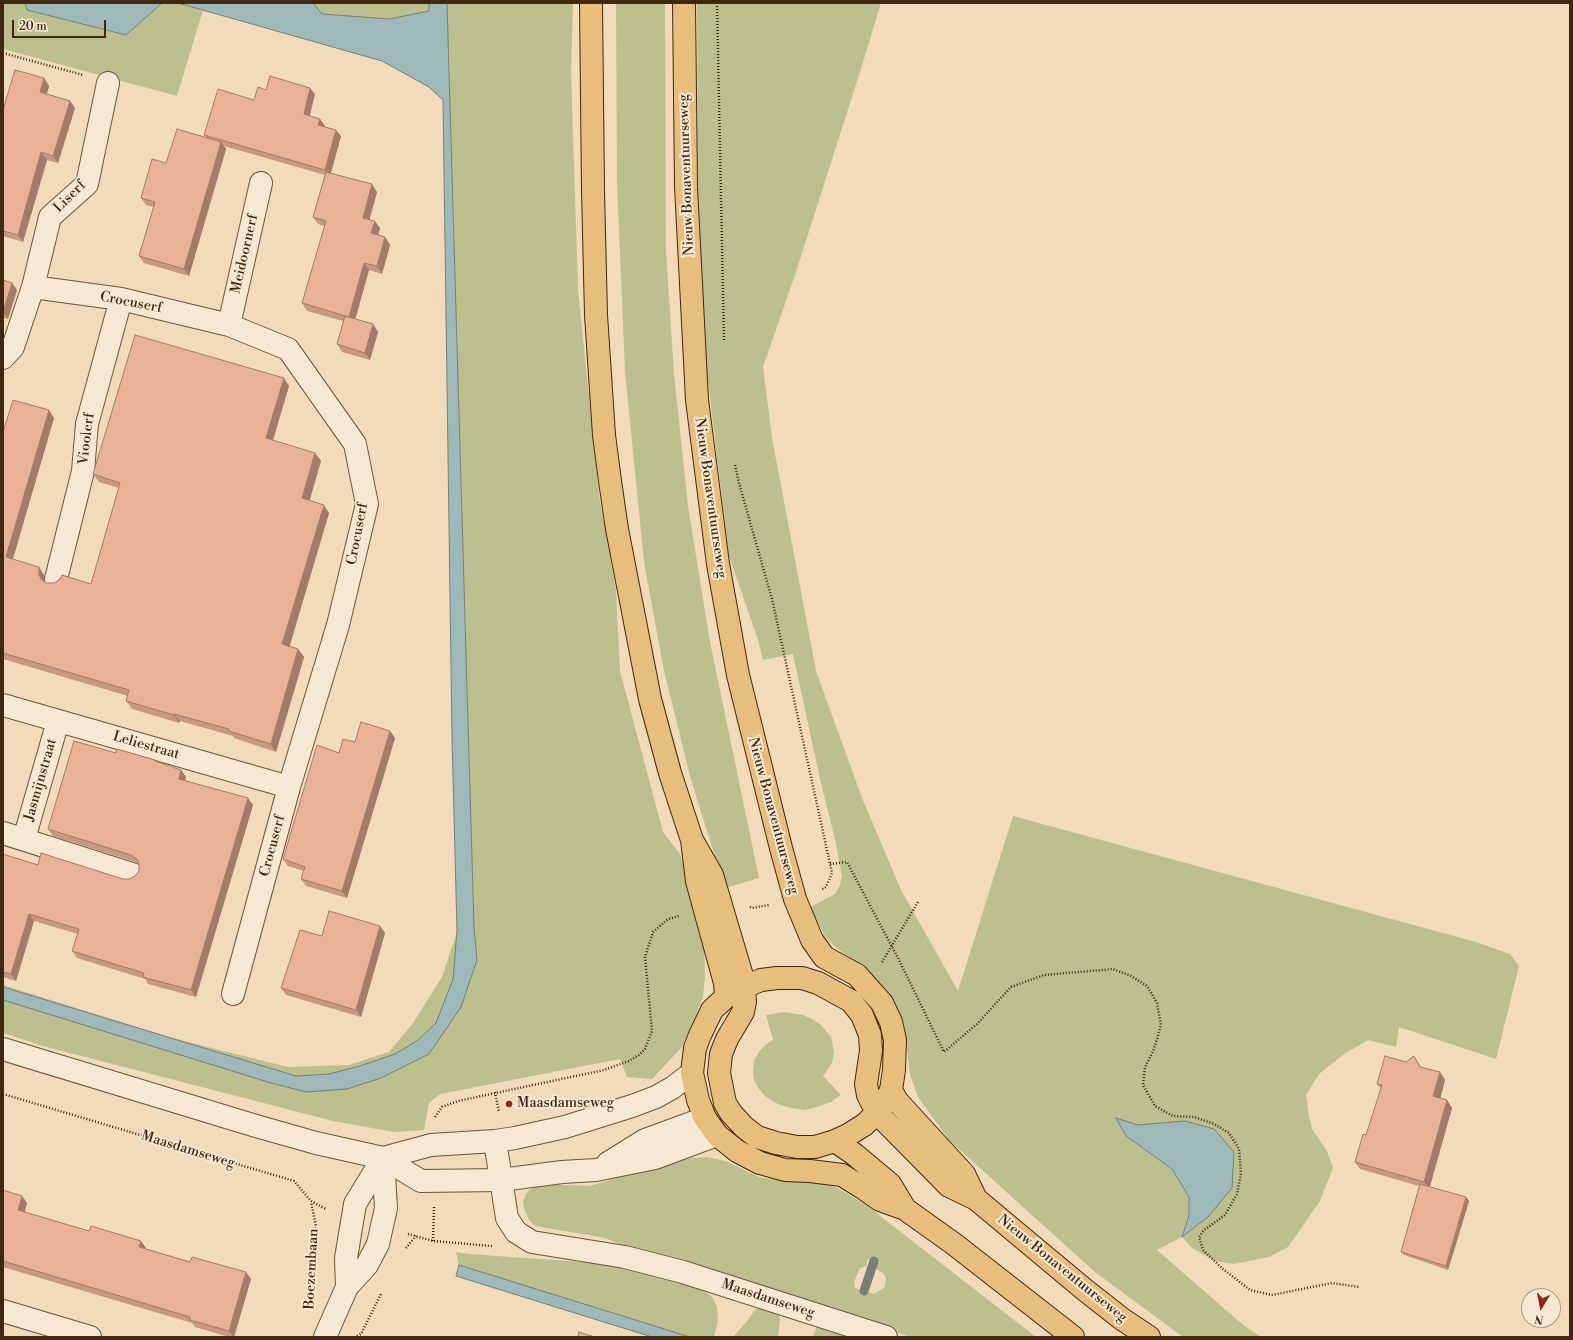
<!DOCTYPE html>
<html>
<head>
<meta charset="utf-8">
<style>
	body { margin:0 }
	#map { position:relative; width:1573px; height:1340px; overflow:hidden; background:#f1dbba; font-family:"Libre Bodoni",serif }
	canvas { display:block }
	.frame { position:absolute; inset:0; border:4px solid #40270f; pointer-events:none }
	.north { position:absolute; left:1521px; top:1288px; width:40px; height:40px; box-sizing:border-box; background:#f6e8d2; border:1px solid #ad9b84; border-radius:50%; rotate:190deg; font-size:11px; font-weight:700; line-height:16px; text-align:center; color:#40270f }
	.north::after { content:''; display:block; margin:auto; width:14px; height:18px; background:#8f2418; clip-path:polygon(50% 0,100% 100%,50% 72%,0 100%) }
	.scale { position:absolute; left:12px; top:20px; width:94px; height:18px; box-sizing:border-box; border:2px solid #40270f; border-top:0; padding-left:5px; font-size:12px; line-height:14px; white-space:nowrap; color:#40270f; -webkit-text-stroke:3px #f6e8d2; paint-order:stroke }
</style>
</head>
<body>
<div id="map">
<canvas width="1573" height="1340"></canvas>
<div class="frame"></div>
<div class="north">N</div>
<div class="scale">20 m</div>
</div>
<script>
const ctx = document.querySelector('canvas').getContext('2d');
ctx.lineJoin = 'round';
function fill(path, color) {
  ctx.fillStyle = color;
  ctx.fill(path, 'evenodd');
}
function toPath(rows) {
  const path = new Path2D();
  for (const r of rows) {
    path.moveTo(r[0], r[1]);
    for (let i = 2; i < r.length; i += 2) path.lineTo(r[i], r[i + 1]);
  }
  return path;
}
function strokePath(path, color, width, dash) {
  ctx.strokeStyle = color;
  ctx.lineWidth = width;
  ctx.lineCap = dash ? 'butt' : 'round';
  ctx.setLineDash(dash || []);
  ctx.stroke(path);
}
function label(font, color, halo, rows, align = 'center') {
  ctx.font = font + ' "Libre Bodoni",serif';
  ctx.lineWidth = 4;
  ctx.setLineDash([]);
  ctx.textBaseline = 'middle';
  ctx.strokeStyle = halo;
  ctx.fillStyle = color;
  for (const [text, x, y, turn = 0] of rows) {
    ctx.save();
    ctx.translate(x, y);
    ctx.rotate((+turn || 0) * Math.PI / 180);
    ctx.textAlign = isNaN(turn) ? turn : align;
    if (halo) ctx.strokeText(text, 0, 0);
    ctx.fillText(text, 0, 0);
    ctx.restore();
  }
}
const green = toPath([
	[3,3,25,3,27,10,126,35,162,3,178,3,203,10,177,96,3,49],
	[313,3,573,3,571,72,578,289,599,496,616,591,620,671,663,832,680,854,704,933,705,976,703,997,682,1047,652,1079,627,1077,620,1059,440,1094,429,1103,424,1130,394,1132,333,1121,43,1046,3,1033,3,985,172,1038,288,1067,349,1065,389,1052,413,1023,442,977,459,926,449,106,429,11,389,19,357,18,322,14],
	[616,3,665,3,666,251,674,374,688,506,710,642,759,878,725,888,691,780,663,666,644,562,625,371,617,182],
	[697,3,881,3,860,72,795,275,763,367,772,438,816,671,862,798,901,890,958,991,1013,816,1476,942,1510,954,1519,966,1496,1059,1399,1027,1396,1047,1368,1040,1344,1054,1319,1074,1306,1095,1309,1116,1312,1129,1327,1151,1333,1168,1320,1201,1288,1247,1269,1257,1234,1264,1215,1261,1192,1248,1182,1237,1157,1250,1242,1324,1261,1337,1183,1337,1095,1272,950,1141,918,1097,910,1075,906,1041,902,1017,890,993,863,967,835,947,825,936,810,907,835,894,840,885,842,876,835,839,820,779,793,654,763,660,758,640,729,556,706,365,698,196],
	[1117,1118,1138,1125,1161,1124,1208,1217,1182,1236,1189,1215,1189,1197,1172,1169,1126,1136],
	[783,1012,803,1015,812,1019,821,1025,831,1037,834,1052,833,1059,831,1065,823,1076,841,1095,831,1102,817,1107,805,1110,791,1108,778,1104,766,1097,759,1089,754,1080,753,1071,754,1060,759,1052,765,1045,773,1040,766,1015],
	[706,1157,726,1161,759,1177,784,1181,830,1184,846,1193,866,1205,1036,1337,911,1337,639,1252,605,1238,535,1226,529,1220,525,1211,523,1202,526,1194,533,1187,544,1184,589,1186,607,1181,665,1160],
	[868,1259,878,1262,876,1269,883,1273,886,1278,885,1287,874,1294,855,1288,854,1282,860,1268,866,1266],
	[456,1252,469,1254,611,1264,694,1286,710,1295,714,1300,717,1307,718,1321,714,1337,690,1337,459,1265],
	[758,1308,764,1308,775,1311,779,1315,780,1320,778,1337,733,1337,748,1320,754,1311],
	[817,1325,853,1337,813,1337]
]);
const water = toPath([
	[25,3,162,3,126,35,27,10,25,3],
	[178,3,313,3,322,14,389,19,429,11,429,3,447,3,474,927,477,960,461,1007,429,1054,381,1078,347,1089,306,1092,271,1083,3,1000,3,987,296,1076,329,1074,360,1066,395,1054,418,1040,436,1023,453,979,457,931,452,738,443,100,429,87,382,61,178,3],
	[1116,1118,1138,1125,1185,1121,1214,1129,1234,1152,1232,1188,1208,1217,1182,1237,1189,1215,1189,1197,1172,1169,1126,1136,1116,1118],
	[459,1265,690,1337,652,1337,456,1276,459,1265]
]);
const stream = toPath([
	[864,1291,874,1261]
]);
const path = toPath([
	[717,3,724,342],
	[3,53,83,75],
	[735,465,739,483,772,599,832,873,826,887,821,890],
	[830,864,847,862,898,958,944,1052,977,1024,1011,987,1044,975,1113,969,1131,976,1147,986,1157,1003,1161,1025,1154,1049,1145,1067,1143,1085,1155,1106,1173,1116,1194,1117,1214,1124,1229,1133,1239,1149,1241,1173,1237,1194,1225,1215,1204,1230,1199,1237,1203,1250,1223,1269,1250,1290,1272,1295,1332,1283,1359,1287],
	[750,907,752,908,769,905],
	[882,962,918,902],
	[495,1092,499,1112],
	[3,1094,294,1181,311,1201,326,1209],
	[435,1117,442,1107,458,1101,604,1070,629,1061,639,1055,645,1049,652,1031,645,957,653,932,668,919,679,916],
	[408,1234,433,1241,492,1246],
	[433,1241,434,1207],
	[406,1248,416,1236],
	[310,1300,316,1226,311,1202],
	[357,1336,361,1334,381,1294]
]);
const minor = toPath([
	[33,287,50,217,87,184,108,83],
	[229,325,261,183],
	[3,358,13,347,33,287,121,299,229,325,288,349,355,444,367,504,338,625,289,787,233,994],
	[56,579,83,471,87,424,121,299],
	[3,705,289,787],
	[3,833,132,874],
	[24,839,58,721],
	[495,1141,507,1218,516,1232,532,1242,625,1257,683,1272,886,1337],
	[347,1287,346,1258,355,1204,383,1158],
	[3,1311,90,1337],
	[325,1337,347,1287,367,1265,378,1244,386,1208,383,1158]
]);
const tertiary = toPath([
	[3,1049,256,1126,316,1143,383,1158,421,1181,501,1180,562,1172,596,1170,655,1158,717,1135],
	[383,1158,431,1145,495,1141,515,1138,565,1127,632,1106,656,1097,672,1088,692,1073],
	[608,1163,645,1140,705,1118]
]);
const primary = toPath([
	[591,3,593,191,596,315,604,435,610,481,617,529,650,699,670,773,692,840,697,881,725,983,726,997],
	[684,3,686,187,697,400,718,564,738,675,781,848,795,899,805,923,812,940,824,957,857,975,882,1003,891,1022,895,1040,894,1070,891,1090,884,1104,877,1113,864,1125,848,1135,835,1141,815,1147,797,1147,776,1143,757,1137,744,1127,731,1113,725,1103,719,1073,721,1054,727,1039,743,1012,745,1002,744,987,742,976,712,875,692,840],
	[891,1090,897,1101,964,1174,976,1199],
	[835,1141,854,1154,890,1184,905,1209],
	[1073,1337,954,1244,905,1209,880,1200,863,1188,842,1175,810,1171,785,1170,760,1163,737,1151,717,1135,705,1118,698,1100,692,1073,695,1048,700,1035,712,1010,726,997,744,987,761,980,777,978,802,978,818,983,851,1001,862,1015,870,1035,871,1051,866,1084,868,1095,877,1113,949,1186,976,1199,1085,1290,1122,1319,1149,1337]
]);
const wall = toPath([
	[44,78,49,86,47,94,70,101,75,108,58,163,47,160,23,242,3,236,3,110],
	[266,90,315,94,310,116,325,126,324,127,341,136,331,173,377,192,369,220,380,228,378,235,385,237,390,245,382,274,369,270,355,319,373,324,378,332,370,360,342,352,337,344,343,321,307,311,302,303,325,226,318,224,313,217,325,175,224,146,226,149,189,276,144,263,139,256,154,207,146,205,141,198,166,163,206,137,204,135,254,100],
	[3,280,12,283,17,290,8,319,3,318],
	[289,386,273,441,315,453,321,461,309,501,329,513,289,646,298,649,304,657,276,752,234,738,233,736,180,721,179,723,132,709,126,701,128,696,3,659,3,432,54,418,13,559,44,575,44,581,47,583,91,584,119,488,99,482,93,474],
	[390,731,395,738,347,898,306,886,301,879,304,871,288,866,283,859,339,753,355,742],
	[116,753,156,762,181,770,186,777,185,780,253,805,196,997,148,984,145,979,77,958,72,951,78,934,34,921,16,981,3,977,3,854,38,865,123,879,129,879,135,876,139,871,139,865,136,862,53,836,48,829],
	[380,926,385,933,361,1017,286,995,281,988,322,936],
	[1414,1056,1421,1067,1440,1072,1445,1080,1440,1098,1447,1100,1452,1108,1430,1187,1469,1201,1448,1270,1404,1255,1401,1252,1419,1186,1360,1169,1355,1162,1366,1135,1381,1089,1377,1084],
	[3,1190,22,1196,27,1203,25,1212,89,1231,141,1241,146,1249,251,1279,234,1337,229,1337,195,1327,192,1323,3,1267]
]);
const shadedWall = toPath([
	[44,78,49,86,45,100,40,92],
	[310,88,315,94,308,121,304,114],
	[70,101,75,108,58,163,53,156],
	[320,119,325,126,323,132,318,125],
	[336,130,341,136,330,176,325,170],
	[221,142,226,149,189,276,184,269],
	[41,152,47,160,23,242,18,235],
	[372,184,377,192,368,225,363,218],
	[375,221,380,228,377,240,371,233],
	[385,237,390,245,382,274,377,266],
	[364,263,369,270,354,324,349,317],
	[12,283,17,290,8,319,3,312],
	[373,324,378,332,370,360,365,353],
	[284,378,289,386,271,446,266,438],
	[49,410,54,418,11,565,6,557],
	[315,453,321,461,308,506,302,498],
	[324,505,329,513,288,652,282,644],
	[39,567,44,575,44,583,47,588,39,575],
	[298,649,304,657,276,752,271,744],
	[174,714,180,721,179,723,174,715],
	[390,731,395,738,347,898,342,891],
	[181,770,186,777,183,786,179,779],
	[248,798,253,805,196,997,191,990],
	[29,914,34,921,16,981,11,974],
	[380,926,385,933,361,1017,356,1010],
	[1440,1072,1445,1080,1439,1104,1433,1096],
	[1447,1100,1452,1108,1429,1189,1424,1182],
	[22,1196,27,1203,23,1218,18,1210],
	[1466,1197,1469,1201,1448,1270,1446,1266],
	[141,1241,146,1248,144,1254,139,1247],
	[246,1272,251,1279,234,1337,233,1337,229,1331]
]);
const building = toPath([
	[15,70,44,78,40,92,70,101,53,156,41,152,18,235,3,231,3,110,15,70],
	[270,76,310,88,304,114,320,119,318,125,336,130,325,170,204,135,218,89,254,100,258,87,266,90,270,76],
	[177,129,221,142,184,269,139,256,155,202,141,198,152,159,166,163,177,129],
	[326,172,372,184,363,218,375,221,371,233,385,237,377,266,364,263,349,317,302,303,326,221,313,217,326,172],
	[3,280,12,283,3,312,3,280],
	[345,316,373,324,365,353,337,344,345,316],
	[135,335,284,378,266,438,315,453,302,498,324,505,282,644,298,649,271,744,229,731,229,729,174,714,174,715,126,701,129,690,3,653,3,432,13,400,49,410,6,557,39,567,39,575,42,580,47,583,54,583,59,580,62,575,91,584,120,483,93,474,135,335],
	[361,722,390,731,342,891,301,879,305,867,283,859,317,745,339,753,343,739,355,742,361,722],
	[74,741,116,753,117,749,155,760,155,761,181,770,179,779,248,798,191,990,143,977,144,973,72,951,79,929,29,914,11,974,3,972,3,854,38,865,41,853,123,879,129,879,135,876,139,871,139,865,137,859,131,855,48,829,74,741],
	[329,911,380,926,356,1010,281,988,300,930,322,936,329,911],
	[1385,1056,1406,1062,1414,1056,1420,1067,1440,1072,1433,1096,1447,1100,1424,1182,1355,1162,1363,1134,1366,1135,1382,1085,1377,1084,1385,1056],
	[1420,1184,1466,1197,1446,1266,1401,1252,1420,1184],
	[3,1190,22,1196,18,1210,89,1231,91,1226,141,1241,139,1247,190,1262,192,1257,246,1272,229,1331,190,1320,190,1317,3,1261,3,1190],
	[579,1332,595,1337,578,1337,579,1332]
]);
const markers = [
	[509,1104,4,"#8f2418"]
];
const streetNames = [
	["Nieuw Bonaventuurseweg",687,175,-92],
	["Liserf",70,197,-45],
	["Meidoornerf",245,254,-77],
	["Crocuserf",131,303,11],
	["Vioolerf",87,439,-83],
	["Nieuw Bonaventuurseweg",710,498,82],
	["Crocuserf",358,534,-79],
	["Leliestraat",146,746,16],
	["Jasmijnstraat",41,780,-74],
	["Nieuw Bonaventuurseweg",773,816,75],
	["Crocuserf",273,846,-75],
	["Maasdamseweg",188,1150,17],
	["Boezembaan",312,1269,-87],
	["Nieuw Bonaventuurseweg",1062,1269,39],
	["Maasdamseweg",768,1299,18]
];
const poiNames = [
	["Maasdamseweg",517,1104]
];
fill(green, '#bcc08e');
fill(water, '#9eb9b9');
strokePath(water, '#787f75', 1);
strokePath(stream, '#787f75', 9);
strokePath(minor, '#6c543a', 24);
strokePath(tertiary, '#6c543a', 24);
strokePath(primary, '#40270f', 24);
strokePath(path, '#40270f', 2.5, [1, 2]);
strokePath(minor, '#f6e8d2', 22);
strokePath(tertiary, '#f6e8d2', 22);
strokePath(primary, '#e8be7d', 22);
fill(wall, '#c89881');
fill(shadedWall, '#a37c69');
fill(building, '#e9b196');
strokePath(building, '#a37c69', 1);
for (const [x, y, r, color] of markers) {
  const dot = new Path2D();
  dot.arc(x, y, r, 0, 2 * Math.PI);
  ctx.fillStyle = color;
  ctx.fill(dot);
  strokePath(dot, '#f6e8d2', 1.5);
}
label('14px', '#40270f', '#f6e8d2', streetNames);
label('14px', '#40270f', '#f6e8d2', poiNames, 'left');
</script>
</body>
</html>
